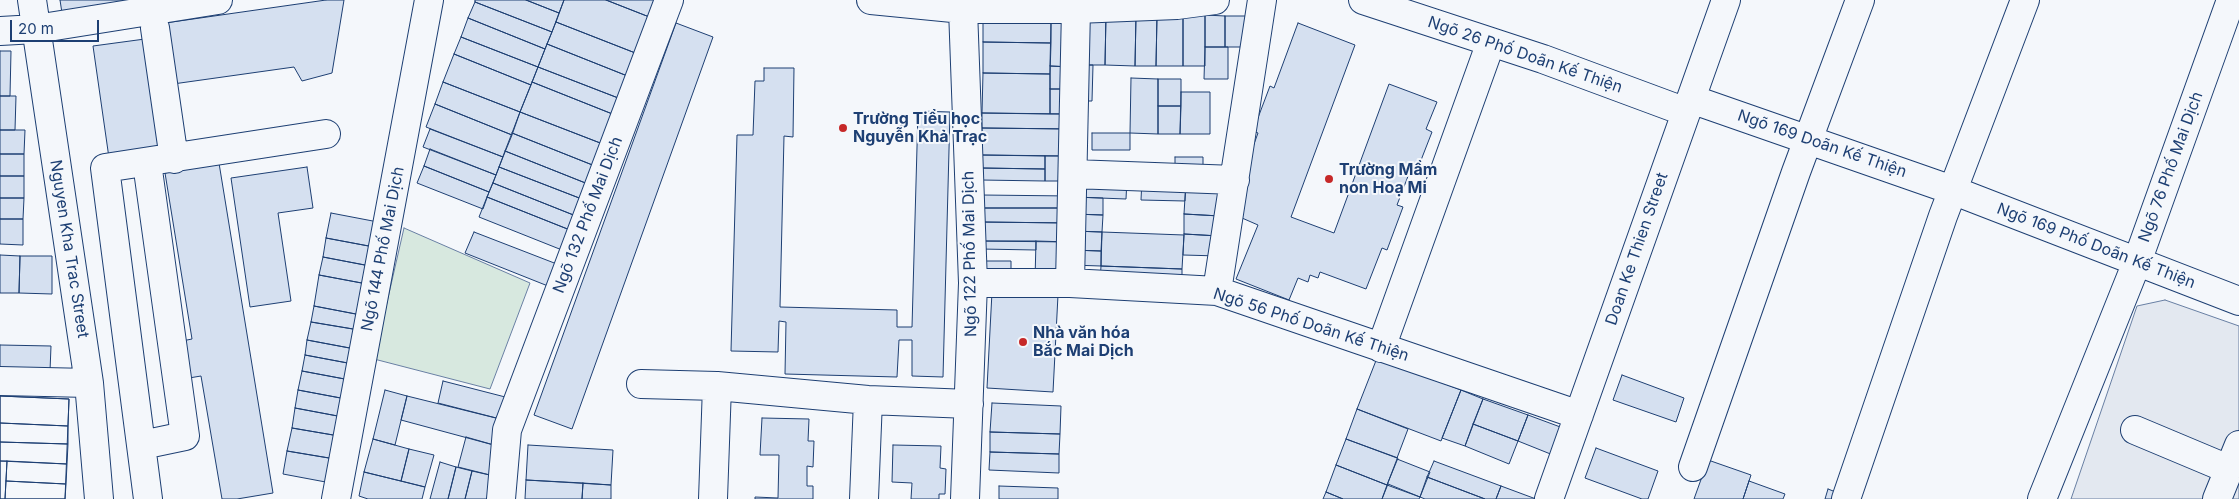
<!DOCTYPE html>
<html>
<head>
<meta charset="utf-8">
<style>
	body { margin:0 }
	#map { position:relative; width:2239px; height:499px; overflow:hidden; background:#f4f7fb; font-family:Inter,sans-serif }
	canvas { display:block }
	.scale { position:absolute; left:10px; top:20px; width:89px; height:22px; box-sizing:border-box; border:2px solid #1d3f73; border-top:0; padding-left:6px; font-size:15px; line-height:18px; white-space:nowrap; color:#1d3f73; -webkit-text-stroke:4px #f4f7fb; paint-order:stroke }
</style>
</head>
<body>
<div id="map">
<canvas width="2239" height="499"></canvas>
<div class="scale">20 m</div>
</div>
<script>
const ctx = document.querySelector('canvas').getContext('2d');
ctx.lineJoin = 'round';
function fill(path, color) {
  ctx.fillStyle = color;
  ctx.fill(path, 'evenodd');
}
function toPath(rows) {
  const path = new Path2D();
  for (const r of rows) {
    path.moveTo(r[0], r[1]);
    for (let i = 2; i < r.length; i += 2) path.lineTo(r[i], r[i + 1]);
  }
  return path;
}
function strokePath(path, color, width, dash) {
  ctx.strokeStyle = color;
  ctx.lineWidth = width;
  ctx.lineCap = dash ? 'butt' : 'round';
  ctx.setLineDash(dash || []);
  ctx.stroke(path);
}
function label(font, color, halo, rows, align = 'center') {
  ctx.font = font + ' Inter,sans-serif';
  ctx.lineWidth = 4;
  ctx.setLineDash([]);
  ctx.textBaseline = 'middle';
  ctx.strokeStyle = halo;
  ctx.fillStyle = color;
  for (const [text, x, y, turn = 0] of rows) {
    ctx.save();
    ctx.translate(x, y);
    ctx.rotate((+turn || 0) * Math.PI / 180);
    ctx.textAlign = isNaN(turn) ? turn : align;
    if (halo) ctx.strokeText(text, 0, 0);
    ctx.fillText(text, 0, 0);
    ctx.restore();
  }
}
const green = toPath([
	[404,228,530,283,490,389,374,359,404,228]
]);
const parking = toPath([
	[2165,300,2239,326,2239,499,2071,499,2137,306,2165,300]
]);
const building = toPath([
	[60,0,131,0,62,13,60,0],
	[326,0,344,0,332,73,302,81,294,67,173,84,165,23,326,0],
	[475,0,526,0,559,13,552,32,475,2,475,0],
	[526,0,564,0,559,13,526,0],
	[564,0,606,0,657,20,643,56,556,22,564,0],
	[606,0,665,0,657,20,606,0],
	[475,2,552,32,545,49,468,18,475,2],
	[1078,14,1106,14,1105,65,1077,65,1078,14],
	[1106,14,1136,15,1135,66,1105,65,1106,14],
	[1136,15,1157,15,1156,66,1135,66,1136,15],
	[1157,15,1183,15,1183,66,1156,66,1157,15],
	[1183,15,1205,15,1205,66,1183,66,1183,15],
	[1205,15,1225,16,1225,47,1205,47,1205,15],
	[1225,16,1251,16,1251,47,1225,47,1225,16],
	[468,18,545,49,538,67,461,37,468,18],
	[983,21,1051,22,1051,43,983,42,983,21],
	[556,22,643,56,635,79,547,44,556,22],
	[1051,22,1072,22,1072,67,1050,66,1051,22],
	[676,23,713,37,572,429,534,415,676,23],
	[1298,23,1355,45,1291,217,1334,233,1389,84,1437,102,1426,129,1432,132,1416,173,1410,171,1397,205,1403,207,1387,250,1382,248,1366,289,1320,272,1318,278,1310,275,1308,282,1298,278,1289,300,1236,279,1258,225,1242,218,1243,213,1236,211,1235,196,1258,133,1253,131,1270,86,1274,88,1298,23],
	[461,37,538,67,531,85,454,54,461,37],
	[145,39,160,157,109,158,93,46,145,39],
	[983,42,1051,43,1050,74,983,73,983,42],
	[547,44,635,79,626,101,538,67,547,44],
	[1205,47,1228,47,1228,79,1204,79,1205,47],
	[0,51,11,51,10,96,0,96,0,51],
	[454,54,531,85,520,112,443,82,454,54],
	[1077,65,1093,65,1092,101,1077,101,1077,65],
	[1050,66,1072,67,1072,89,1050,89,1050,66],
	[538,67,626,101,620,117,532,82,538,67],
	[764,68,794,68,793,137,784,136,780,307,897,310,897,327,912,327,918,111,950,112,943,377,912,376,912,340,899,340,897,377,785,374,786,322,779,321,778,352,731,351,737,135,753,135,755,81,764,81,764,68],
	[983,73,1050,74,1050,114,982,113,983,73],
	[1131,78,1158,79,1158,134,1130,133,1131,78],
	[1158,79,1181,79,1181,106,1158,106,1158,79],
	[443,82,520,112,512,135,435,104,443,82],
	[532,82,620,117,608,146,520,112,532,82],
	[1050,89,1072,89,1071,114,1050,114,1050,89],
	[1181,92,1210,92,1210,134,1180,134,1181,92],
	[0,96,16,96,15,130,0,130,0,96],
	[435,104,512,135,503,157,426,127,435,104],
	[1158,106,1181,106,1180,134,1158,134,1158,106],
	[520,112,608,146,600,168,512,133,520,112],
	[982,113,1071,114,1071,129,982,128,982,113],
	[982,128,1071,129,1071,156,982,155,982,128],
	[430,129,503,157,496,175,423,147,430,129],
	[0,130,25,130,24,154,0,154,0,130],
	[512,133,600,168,593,186,505,151,512,133],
	[1092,133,1130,133,1130,150,1092,150,1092,133],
	[430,149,496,175,489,192,424,166,430,149],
	[505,151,593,186,587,201,499,167,505,151],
	[0,154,24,154,24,176,0,176,0,154],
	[982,155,1045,156,1045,169,981,168,982,155],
	[1045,156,1071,156,1070,181,1045,181,1045,156],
	[1175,157,1203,157,1203,176,1175,176,1175,157],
	[219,163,273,493,237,499,222,499,201,376,189,378,182,341,192,339,165,173,219,163],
	[424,166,489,192,483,209,417,183,424,166],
	[307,167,313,208,278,213,291,301,250,307,231,178,307,167],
	[499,167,587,201,581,218,493,183,499,167],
	[981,168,1045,169,1045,181,981,180,981,168],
	[0,176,24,176,24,198,0,198,0,176],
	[1074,177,1127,179,1126,199,1074,197,1074,177],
	[1142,179,1186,181,1185,201,1141,200,1142,179],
	[1186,181,1221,183,1220,216,1184,214,1186,181],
	[493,183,581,218,575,232,487,197,493,183],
	[981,195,1070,196,1070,208,981,208,981,195],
	[487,197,575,232,567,252,479,217,487,197],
	[1074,197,1103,198,1103,215,1073,214,1074,197],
	[0,198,24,198,23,219,0,219,0,198],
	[981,208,1070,208,1070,223,981,222,981,208],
	[331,213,378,222,374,247,326,238,331,213],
	[1073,214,1103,215,1102,232,1073,231,1073,214],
	[1184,214,1220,216,1219,236,1184,234,1184,214],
	[0,219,23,219,23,245,0,244,0,219],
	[981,222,1070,223,1070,242,981,241,981,222],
	[1073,231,1102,232,1101,251,1071,250,1073,231],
	[474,232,562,266,553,288,465,253,474,232],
	[1102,232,1184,235,1182,269,1101,266,1102,232],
	[1184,234,1219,236,1219,256,1183,255,1184,234],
	[326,238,374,247,370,266,323,257,326,238],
	[981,241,1036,241,1036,250,980,249,981,241],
	[1036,241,1070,242,1069,280,1035,280,1036,241],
	[1071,250,1101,251,1101,266,1071,265,1071,250],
	[0,255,20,256,19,293,0,293,0,255],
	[20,256,52,256,52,294,19,293,20,256],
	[323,257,370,266,367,284,319,275,323,257],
	[980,261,1011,261,1011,279,980,279,980,261],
	[1101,266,1182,269,1182,286,1100,283,1101,266],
	[319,275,367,284,361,315,314,306,319,275],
	[992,292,1058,295,1053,392,987,388,992,292],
	[314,306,361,315,359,330,311,322,314,306],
	[311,322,359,330,355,349,307,340,311,322],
	[307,340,355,349,353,364,305,355,307,340],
	[0,345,51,346,50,371,0,371,0,345],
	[305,355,353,364,350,380,302,371,305,355],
	[1377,358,1461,390,1441,441,1357,409,1377,358],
	[302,371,350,380,346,399,298,390,302,371],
	[1622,375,1684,398,1676,422,1613,400,1622,375],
	[443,381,513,399,508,421,438,403,443,381],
	[298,390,346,399,343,417,295,408,298,390],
	[385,390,407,396,395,445,373,439,385,390],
	[1461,390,1483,399,1465,446,1442,438,1461,390],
	[0,396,69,399,68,426,0,423,0,396],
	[0,396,69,399,65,499,0,499,0,396],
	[407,396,508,421,501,447,401,420,407,396],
	[1483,399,1528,415,1518,441,1473,424,1483,399],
	[992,403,1061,406,1060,434,990,432,992,403],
	[295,408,343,417,339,436,292,428,295,408],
	[1357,409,1408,429,1397,458,1346,439,1357,409],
	[1528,415,1563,428,1553,455,1518,441,1528,415],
	[762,418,809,419,808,441,814,441,813,467,807,466,807,486,813,486,813,499,755,499,755,497,778,498,779,455,760,455,762,418],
	[0,423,68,426,68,444,0,442,0,423],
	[1473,424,1518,441,1509,464,1465,446,1473,424],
	[292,428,339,436,335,459,287,451,292,428],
	[990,432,1060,434,1059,454,990,452,990,432],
	[466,437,501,447,494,476,458,467,466,437],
	[373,439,409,449,401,481,364,472,373,439],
	[1346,439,1398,458,1387,485,1336,465,1346,439],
	[0,442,68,444,67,464,0,461,0,442],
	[528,445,613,450,611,485,526,480,528,445],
	[893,445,941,446,940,468,946,469,945,494,939,494,939,499,911,499,912,483,892,482,893,445],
	[1596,448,1658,471,1648,499,1642,499,1585,478,1596,448],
	[409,449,434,455,425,487,401,481,409,449],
	[287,451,335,459,331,483,283,474,287,451],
	[990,452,1059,454,1059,473,989,470,990,452],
	[1397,459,1430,472,1420,497,1387,485,1397,459],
	[1708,460,1751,475,1743,499,1694,499,1708,460],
	[0,461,7,461,5,499,0,499,0,461],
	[7,461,67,464,66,484,6,481,7,461],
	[1434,461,1501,486,1496,499,1485,499,1427,477,1434,461],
	[440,462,456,467,448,499,430,499,440,462],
	[1336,465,1387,485,1382,499,1343,499,1326,492,1336,465],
	[456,467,472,471,465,499,448,499,456,467],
	[472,471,494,476,488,499,465,499,472,471],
	[364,472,425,487,422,499,368,499,359,496,364,472],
	[1427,477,1485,499,1425,499,1420,497,1427,477],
	[526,480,583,483,582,499,525,499,526,480],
	[6,481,66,484,65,499,5,499,6,481],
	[1749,481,1785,494,1783,499,1743,499,1749,481],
	[583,483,611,485,611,499,582,499,583,483],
	[1388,484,1420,497,1419,499,1382,499,1388,484],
	[999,486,1058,488,1058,499,999,499,999,486],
	[1501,486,1536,499,1496,499,1501,486],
	[1828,489,1846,496,1845,499,1825,499,1828,489],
	[1326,492,1343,499,1323,499,1326,492]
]);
const minor = toPath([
	[32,0,89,383,99,499],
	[871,0,963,9,1076,9,1177,5,1215,0],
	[1363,0,1543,59,1686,112],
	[963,9,973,283,965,499],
	[155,28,174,159],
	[0,31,36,29,218,0],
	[1691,99,1952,190,2239,301],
	[1073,174,1235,180],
	[973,283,1070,283,1217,291,1579,415],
	[1070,283,1076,9],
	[1217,291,1262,0],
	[1381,348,1491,42],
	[0,381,89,383],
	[641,384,717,386,868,400,969,404],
	[2135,430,2228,469],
	[142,445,185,436,147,163],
	[1693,467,1796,172,1860,0],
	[148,499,105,168,326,134],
	[336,499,429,0],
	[501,499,507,430,669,0],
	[713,499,717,386],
	[864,499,868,400],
	[1549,499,1726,0],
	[1846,499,1943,216,2025,0],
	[2042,499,2137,262,2231,0],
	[2217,499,2239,445]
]);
const markers = [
	[843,128,5,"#c62828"],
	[1329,179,5,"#c62828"],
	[1023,342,5,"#c62828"]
];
const streetNames = [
	["Ngõ 26 Phố Doãn Kế Thiện",1525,55,19],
	["Ngõ 169 Doãn Kế Thiện",1822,144,19],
	["Ngõ 76 Phố Mai Dịch",2171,167,-70],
	["Ngõ 132 Phố Mai Dịch",588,215,-69],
	["Ngõ 169 Phố Doãn Kế Thiện",2096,246,21],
	["Nguyen Kha Trac Street",69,249,81],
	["Ngõ 144 Phố Mai Dịch",383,249,-79],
	["Doan Ke Thien Street",1637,249,-71],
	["Ngõ 122 Phố Mai Dịch",970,254,-91],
	["Ngõ 56 Phố Doãn Kế Thiện",1311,325,18]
];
const poiNames = [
	["Trường Tiểu học",853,119],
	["Nguyễn Khả Trạc",853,137],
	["Trường Mầm",1339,170],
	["non Hoạ Mi",1339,188],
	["Nhà văn hóa",1033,333],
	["Bắc Mai Dịch",1033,351]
];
fill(green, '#d7e8df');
strokePath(green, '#687fa3', 1);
fill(parking, '#e3e8f0');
strokePath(parking, '#687fa3', 1);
fill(building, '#d5e0f0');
strokePath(building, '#1d3f73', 1);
strokePath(minor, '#1d3f73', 30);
strokePath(minor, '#f4f7fb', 28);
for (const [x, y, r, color] of markers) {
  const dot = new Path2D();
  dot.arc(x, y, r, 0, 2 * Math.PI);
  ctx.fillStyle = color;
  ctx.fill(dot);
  strokePath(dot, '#f4f7fb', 2);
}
label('16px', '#1d3f73', '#f4f7fb', streetNames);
label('bold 16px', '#1d3f73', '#f4f7fb', poiNames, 'left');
</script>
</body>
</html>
